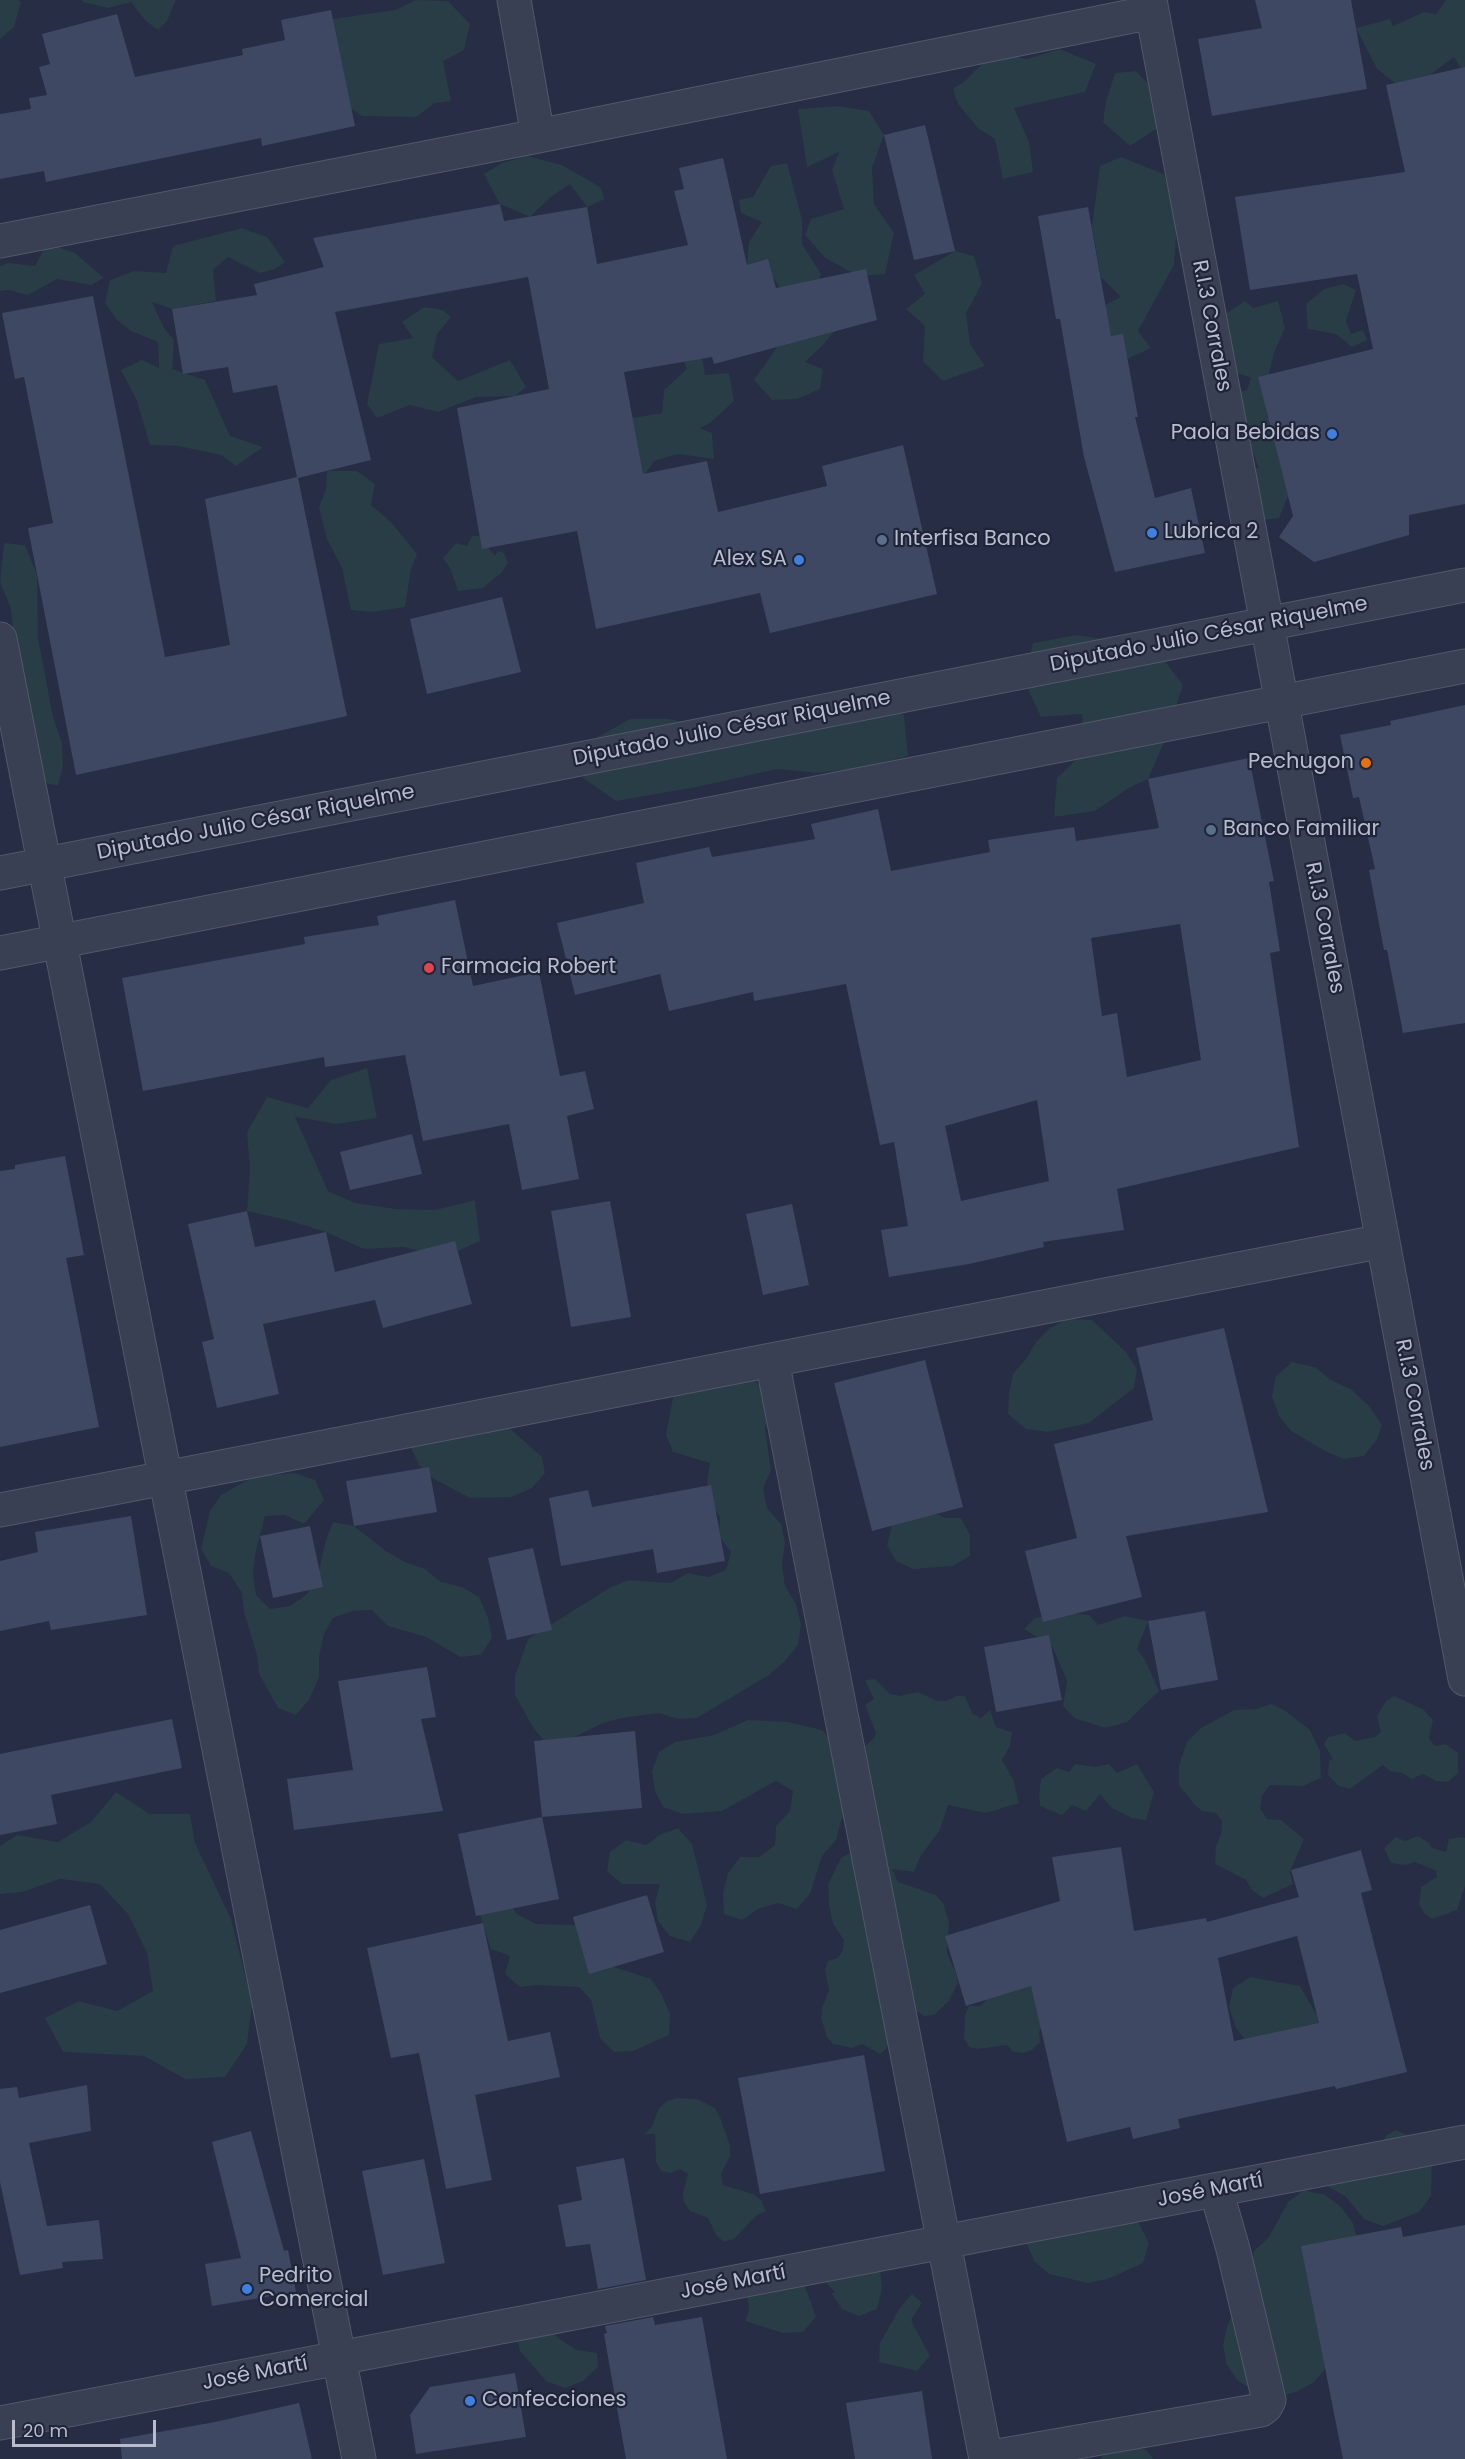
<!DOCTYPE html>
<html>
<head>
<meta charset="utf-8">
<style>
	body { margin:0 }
	#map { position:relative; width:1465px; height:2459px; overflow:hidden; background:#262d44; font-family:Poppins,sans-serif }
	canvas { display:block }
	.scale { position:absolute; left:12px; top:2420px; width:144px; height:27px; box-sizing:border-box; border:3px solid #b8bccd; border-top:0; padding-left:8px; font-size:18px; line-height:21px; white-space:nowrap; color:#b8bccd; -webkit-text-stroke:4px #1f2539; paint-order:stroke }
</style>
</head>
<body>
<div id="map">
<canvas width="1465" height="2459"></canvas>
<div class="scale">20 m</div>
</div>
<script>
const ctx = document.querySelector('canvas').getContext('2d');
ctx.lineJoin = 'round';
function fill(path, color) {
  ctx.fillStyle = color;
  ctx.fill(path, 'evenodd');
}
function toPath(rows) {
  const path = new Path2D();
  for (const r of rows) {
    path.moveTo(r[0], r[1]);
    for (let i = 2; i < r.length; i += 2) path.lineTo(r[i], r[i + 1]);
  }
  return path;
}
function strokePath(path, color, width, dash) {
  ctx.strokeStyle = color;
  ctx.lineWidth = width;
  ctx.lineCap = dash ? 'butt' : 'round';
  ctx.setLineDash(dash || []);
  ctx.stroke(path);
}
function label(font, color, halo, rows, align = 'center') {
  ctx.font = font + ' Poppins,sans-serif';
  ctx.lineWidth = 4.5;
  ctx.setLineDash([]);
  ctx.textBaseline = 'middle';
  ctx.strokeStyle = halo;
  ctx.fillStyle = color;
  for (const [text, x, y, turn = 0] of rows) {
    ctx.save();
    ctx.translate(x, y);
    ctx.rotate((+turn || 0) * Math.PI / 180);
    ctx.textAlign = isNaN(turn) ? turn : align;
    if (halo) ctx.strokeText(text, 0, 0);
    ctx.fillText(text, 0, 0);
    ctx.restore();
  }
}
const green = toPath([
	[0,0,18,0,21,2,14,27,0,39],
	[82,0,176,0,167,21,158,30,146,21,131,2,108,8,83,2],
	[416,0,448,1,470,24,464,50,443,61,451,101,435,103,416,117,362,116,320,87,317,35,333,19,395,10],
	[1446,0,1465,0,1465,75,1454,57,1430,75,1395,83,1377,69,1356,28,1390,19,1393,26,1424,12,1436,14],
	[1060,49,1096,64,1085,92,1014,108,1029,142,1033,172,1003,179,995,139,979,129,958,104,953,89,965,81,994,52,1027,59],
	[1136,71,1157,93,1156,129,1130,146,1103,122,1106,101,1115,73],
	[838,106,869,111,884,135,872,168,874,204,894,233,885,274,858,276,825,258,805,235,811,219,844,209,832,170,839,152,807,167,798,109],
	[527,156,562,165,600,187,605,199,587,207,570,184,552,196,530,217,500,204,484,174,502,163],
	[1121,157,1164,174,1177,225,1174,265,1138,331,1151,348,1123,361,1087,314,1121,297,1101,277,1092,227,1100,166],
	[787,163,802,220,802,244,821,274,811,304,837,328,823,345,805,362,823,369,820,389,797,399,772,400,754,380,777,347,790,303,773,277,747,265,749,242,762,222,741,213,739,200,753,197,771,166],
	[242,228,267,237,285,262,275,269,260,273,228,257,213,270,216,301,172,309,152,302,163,326,174,341,172,369,205,380,230,436,263,447,236,466,221,455,178,446,150,445,137,401,121,370,142,360,159,368,158,342,131,331,117,320,105,303,110,280,134,271,166,273,173,246],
	[47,243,75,253,104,278,91,285,57,279,28,295,9,290,0,291,0,266,8,263,35,266],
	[955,251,974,256,982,283,966,313,970,344,985,366,943,381,923,361,925,326,906,309,925,294,914,275],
	[1343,284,1356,290,1346,321,1351,334,1363,330,1367,340,1352,347,1336,334,1308,329,1306,304,1324,289],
	[1245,301,1253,308,1278,301,1285,328,1274,353,1269,373,1266,409,1288,496,1279,518,1263,520,1238,472,1259,468,1250,444,1224,396,1247,390,1251,378,1218,366,1224,315],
	[424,307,443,310,451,317,437,334,432,357,458,381,510,360,526,387,515,396,476,397,438,412,410,405,377,418,367,404,379,344,413,338,402,322],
	[673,337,702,356,705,375,729,373,734,401,710,423,700,428,712,433,714,459,678,454,654,461,645,474,647,527,614,421,662,413,664,390,687,369],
	[327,471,357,471,375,484,371,505,391,522,417,554,411,569,405,607,372,612,351,610,342,568,327,539,319,507,326,489],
	[472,536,479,536,495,556,498,551,504,553,508,563,502,572,483,588,458,591,450,568,443,558,456,543,467,546],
	[4,543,25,545,37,575,38,638,53,717,62,743,63,767,58,786,28,778,11,609,0,582],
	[1076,635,1117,641,1157,651,1183,685,1165,740,1148,779,1129,788,1095,811,1054,817,1057,778,1085,751,1082,714,1041,717,1024,681,1033,643],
	[867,697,904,715,908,756,859,768,818,773,777,769,697,787,616,801,583,778,594,739,630,719,669,719,712,729],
	[367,1068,377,1118,337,1124,295,1117,328,1191,355,1203,396,1209,435,1210,475,1200,480,1241,444,1257,404,1247,364,1249,326,1232,287,1220,247,1211,250,1169,247,1132,267,1097,308,1108,331,1080],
	[1068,1319,1092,1320,1125,1351,1137,1369,1134,1388,1089,1423,1048,1432,1026,1429,1008,1414,1009,1393,1013,1374,1026,1359,1036,1342,1050,1328],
	[1292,1362,1315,1367,1331,1380,1352,1390,1370,1407,1382,1425,1377,1439,1364,1456,1344,1459,1327,1452,1291,1431,1279,1416,1272,1396,1276,1376],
	[749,1374,762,1389,770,1408,765,1428,771,1470,763,1488,767,1508,781,1524,785,1543,782,1565,785,1586,796,1604,801,1625,798,1645,785,1661,769,1675,697,1718,678,1719,659,1713,622,1718,603,1723,566,1741,546,1743,534,1729,515,1695,515,1676,528,1639,611,1587,629,1580,671,1583,688,1573,708,1577,726,1570,731,1552,719,1536,720,1517,710,1502,707,1482,710,1463,673,1452,666,1435,676,1382],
	[495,1415,542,1457,545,1473,532,1488,512,1497,470,1498,434,1479,419,1465,410,1446],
	[295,1473,315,1480,324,1500,304,1524,285,1515,265,1516,256,1550,253,1573,256,1595,270,1609,290,1606,306,1595,317,1579,326,1540,333,1522,354,1526,386,1551,405,1562,425,1569,441,1582,462,1587,479,1597,488,1618,492,1638,481,1655,460,1657,426,1637,388,1626,372,1610,353,1611,333,1618,324,1634,319,1657,319,1677,309,1700,296,1715,278,1708,259,1674,257,1655,244,1612,242,1593,229,1573,211,1566,201,1549,210,1511,221,1495,255,1476],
	[926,1509,945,1518,961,1518,970,1535,970,1556,953,1566,913,1569,896,1561,887,1545,892,1526,907,1514],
	[1069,1613,1089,1615,1098,1625,1125,1616,1148,1621,1137,1649,1145,1660,1159,1691,1127,1722,1105,1728,1074,1718,1063,1706,1067,1681,1052,1646,1024,1629,1035,1618],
	[875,1679,890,1694,899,1696,918,1692,937,1701,946,1701,956,1696,965,1696,972,1713,981,1718,990,1710,996,1727,1012,1732,1010,1746,1002,1760,1013,1779,1019,1803,986,1813,948,1805,940,1830,920,1857,914,1872,892,1869,898,1882,936,1895,943,1903,949,1922,947,1953,956,1973,958,1983,949,2001,934,2015,924,2016,916,2011,905,1995,887,2048,880,2054,862,2044,852,2048,833,2044,827,2037,821,2018,822,2008,829,1990,825,1970,828,1961,838,1958,843,1950,844,1940,833,1924,829,1905,828,1884,841,1858,850,1853,859,1857,864,1747,874,1738,876,1733,865,1705,874,1699,865,1680],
	[1394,1696,1423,1709,1433,1720,1429,1738,1435,1746,1446,1744,1458,1753,1458,1773,1448,1782,1436,1781,1423,1774,1412,1779,1402,1773,1390,1771,1383,1765,1350,1789,1339,1786,1328,1775,1329,1761,1333,1759,1324,1744,1328,1737,1345,1733,1355,1741,1375,1737,1381,1732,1377,1716,1386,1701],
	[1271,1704,1284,1710,1310,1730,1320,1751,1321,1778,1303,1786,1270,1785,1262,1796,1260,1808,1267,1819,1281,1820,1304,1839,1290,1872,1293,1884,1263,1898,1252,1890,1246,1880,1215,1864,1216,1847,1221,1834,1222,1821,1216,1813,1202,1811,1195,1805,1179,1785,1179,1765,1187,1742,1201,1728,1234,1710,1256,1709],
	[748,1720,788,1722,822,1730,836,1746,852,1803,841,1821,836,1840,822,1856,810,1894,797,1909,778,1903,758,1909,742,1920,724,1914,723,1893,728,1873,740,1857,759,1857,775,1845,776,1826,790,1811,793,1791,776,1781,722,1811,683,1814,663,1807,655,1791,652,1771,659,1752,675,1742,714,1735],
	[1075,1764,1095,1767,1109,1764,1117,1773,1137,1764,1154,1792,1146,1820,1132,1818,1112,1808,1100,1794,1086,1811,1072,1805,1062,1815,1040,1806,1039,1795,1041,1779,1057,1768,1069,1772],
	[116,1792,150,1814,190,1814,195,1843,231,1919,252,2003,247,2044,225,2077,185,2079,144,2056,63,2052,45,2018,79,2001,117,2011,153,1991,147,1953,128,1914,100,1884,60,1879,22,1892,0,1894,0,1846,17,1835,58,1842,91,1822],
	[678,1828,692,1844,707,1905,701,1925,690,1942,670,1936,658,1921,655,1902,660,1884,622,1884,607,1871,610,1852,626,1840,646,1845,661,1834],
	[1418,1836,1429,1843,1432,1848,1446,1852,1449,1839,1461,1837,1465,1838,1465,1886,1457,1910,1432,1919,1424,1913,1419,1904,1421,1887,1437,1877,1436,1871,1415,1862,1406,1865,1391,1863,1384,1848,1396,1837,1405,1841],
	[505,1897,517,1914,536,1924,577,1925,611,1966,651,1979,662,1995,670,2014,669,2035,633,2051,614,2052,600,2038,591,2000,579,1987,539,1985,520,1987,505,1974,510,1956,491,1949,479,1912],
	[1250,1977,1300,1986,1318,2017,1318,2028,1248,2043,1236,2028,1229,2007,1233,1988],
	[1033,1983,1052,2006,1039,2032,1040,2042,1032,2050,1023,2053,1013,2052,1007,2045,978,2049,969,2047,964,2038,965,2015,969,2006,980,2006,987,2000,989,1990],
	[677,2098,697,2099,715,2108,720,2117,730,2146,730,2156,721,2174,723,2185,753,2194,761,2200,766,2211,756,2216,734,2239,724,2242,716,2235,708,2218,690,2211,684,2202,683,2193,688,2174,680,2169,671,2173,661,2171,656,2162,655,2134,645,2134,652,2126,659,2108,667,2101],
	[1396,2130,1422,2141,1432,2157,1431,2196,1419,2212,1383,2226,1364,2219,1345,2196,1327,2186,1321,2178,1381,2144,1387,2135],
	[1304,2190,1325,2195,1341,2207,1353,2223,1358,2243,1366,2322,1314,2382,1296,2392,1277,2397,1256,2392,1238,2381,1227,2365,1223,2345,1227,2327,1250,2271,1254,2251,1269,2237,1288,2202],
	[1124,2208,1139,2224,1149,2243,1143,2263,1108,2279,1088,2283,1049,2274,1034,2261,1026,2242],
	[880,2269,882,2289,877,2309,859,2316,842,2309,831,2293,835,2293,820,2275],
	[802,2278,816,2317,803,2332,783,2333,745,2321,749,2311,747,2291],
	[912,2294,922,2303,911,2320,930,2356,917,2371,879,2362,880,2343,899,2309],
	[547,2327,561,2340,577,2350,597,2353,598,2367,583,2381,565,2388,546,2381,520,2351,516,2330],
	[1126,2445,1146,2450,1154,2459,1101,2459,1107,2450]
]);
const building = toPath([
	[1255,0,1351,0,1367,89,1212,116,1198,39,1262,28],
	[331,10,355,126,262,146,261,138,46,182,44,171,0,179,0,114,31,109,29,98,47,95,39,67,50,64,42,34,117,14,135,77,243,55,242,49,285,40,281,20],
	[1465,67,1465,504,1409,515,1409,535,1314,562,1279,537,1293,516,1258,377,1373,349,1357,274,1250,290,1235,197,1405,172,1386,85],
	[925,125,955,251,914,260,884,135],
	[723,158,747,265,768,259,776,288,866,269,877,320,714,364,712,357,624,372,643,474,707,461,718,512,827,486,822,466,903,445,937,594,770,633,760,593,596,629,577,531,482,549,457,408,549,389,528,277,335,312,371,460,298,478,347,716,76,775,28,528,53,523,24,377,15,379,2,313,93,296,165,657,230,645,205,499,297,477,277,385,233,393,228,367,183,374,172,309,257,295,254,284,324,267,313,238,500,204,504,221,587,207,597,264,688,245,674,191,684,189,679,168],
	[1088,207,1111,336,1123,334,1138,417,1135,417,1155,498,1191,488,1205,553,1115,572,1084,457,1060,319,1056,319,1038,216],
	[502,597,521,672,427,694,410,619],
	[1465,705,1465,1023,1403,1033,1387,950,1384,950,1369,870,1375,869,1359,797,1353,798,1340,735,1391,725,1390,721],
	[1249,758,1274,881,1269,882,1280,951,1270,953,1299,1147,1117,1189,1124,1230,1043,1242,1044,1247,969,1264,889,1277,881,1230,908,1226,894,1142,880,1145,846,984,754,1001,753,992,669,1011,660,974,575,995,557,923,644,903,636,863,709,847,712,857,815,839,811,824,878,809,891,871,990,852,988,840,1074,827,1076,841,1159,828,1148,779],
	[1180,924,1201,1060,1127,1077,1117,1013,1102,1016,1091,938],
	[1037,1100,1049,1181,961,1201,945,1126],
	[455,900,473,986,539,972,560,1076,585,1071,594,1109,567,1116,579,1179,522,1190,509,1124,423,1141,405,1055,325,1067,324,1057,143,1091,122,978,305,944,304,937,379,925,377,916],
	[412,1134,422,1174,350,1190,340,1152],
	[65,1156,84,1255,66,1258,99,1427,0,1447,0,1171,15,1169,15,1165],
	[610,1201,631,1317,571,1327,551,1211],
	[792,1204,809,1285,763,1295,746,1214],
	[247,1211,255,1247,326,1232,335,1272,455,1241,472,1304,383,1328,375,1300,263,1324,279,1394,217,1408,202,1342,214,1339,188,1224],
	[1224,1328,1268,1512,1126,1536,1142,1597,1043,1622,1025,1551,1077,1538,1054,1444,1153,1420,1136,1348],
	[925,1360,963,1507,872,1531,834,1383],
	[429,1467,437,1512,354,1526,346,1481],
	[711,1485,725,1561,657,1573,653,1549,561,1566,549,1498,588,1490,592,1507],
	[131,1516,147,1615,51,1630,49,1621,0,1631,0,1561,38,1552,35,1532],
	[310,1526,323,1587,273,1598,260,1536],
	[533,1548,552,1630,507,1640,488,1558],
	[1205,1611,1218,1680,1161,1690,1148,1621],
	[1049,1635,1062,1700,996,1712,984,1647],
	[427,1667,436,1717,421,1719,443,1811,294,1830,287,1779,353,1770,338,1681],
	[172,1719,182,1768,51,1795,57,1824,0,1835,0,1754],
	[635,1731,642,1808,542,1817,534,1741],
	[542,1817,559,1899,476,1916,458,1834],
	[1121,1847,1134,1931,1206,1918,1207,1922,1299,1897,1291,1870,1361,1850,1372,1890,1361,1893,1407,2072,1336,2089,1335,2086,1178,2119,1180,2128,1133,2139,1130,2127,1067,2142,1031,1986,966,2006,945,1936,1060,1901,1052,1857],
	[1297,1936,1319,2023,1234,2041,1218,1958],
	[647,1895,664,1952,589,1974,573,1917],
	[90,1905,107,1964,0,1993,0,1930],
	[483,1923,508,2041,550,2032,560,2077,475,2095,492,2180,446,2189,419,2053,391,2058,367,1948],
	[864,2055,885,2171,760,2194,738,2078],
	[87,2085,91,2131,29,2143,47,2226,99,2220,103,2259,62,2262,63,2268,20,2275,0,2182,0,2089,17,2087,19,2098],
	[251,2131,284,2251,288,2250,296,2292,212,2306,205,2264,241,2258,212,2142],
	[624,2158,646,2280,598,2289,590,2244,566,2247,558,2205,582,2200,576,2167],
	[424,2159,445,2263,383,2275,362,2171],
	[1465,2225,1465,2459,1343,2459,1301,2246,1401,2227,1403,2237],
	[653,2317,655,2325,702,2317,727,2459,626,2459,604,2334,607,2333,605,2326],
	[515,2373,526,2437,416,2454,410,2415,430,2387],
	[922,2391,932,2459,855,2459,846,2403],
	[299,2403,312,2459,122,2459,120,2439,215,2422]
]);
const minor = toPath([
	[514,0,538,136],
	[1150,0,1465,1679],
	[0,241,538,136,1152,12],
	[0,639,359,2459],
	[0,873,1465,585],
	[0,953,1465,666],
	[772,1360,986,2459],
	[0,1510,1383,1241],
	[0,2423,1465,2142],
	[986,2458,1261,2410,1266,2406,1269,2400,1233,2249,1216,2190]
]);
const markers = [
	[1332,434,6,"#3f7fe0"],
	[1152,533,6,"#3f7fe0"],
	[882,540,6,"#5c6f8a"],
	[799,560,6,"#3f7fe0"],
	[1366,763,6,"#e8710a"],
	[1211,830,6,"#5c6f8a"],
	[429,968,6,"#e0444e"],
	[247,2289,6,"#3f7fe0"],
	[470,2401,6,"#3f7fe0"]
];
const streetNames = [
	["R.I.3 Corrales",1211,326,79],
	["Diputado Julio César Riquelme",1209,635,-11],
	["Diputado Julio César Riquelme",732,729,-11],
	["Diputado Julio César Riquelme",256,823,-11],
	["R.I.3 Corrales",1324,928,79],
	["R.I.3 Corrales",1414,1405,79],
	["José Martí",1210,2191,-11],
	["José Martí",733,2283,-11],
	["José Martí",255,2374,-11]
];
const poiNames = [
	["Paola Bebidas",1320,434,"right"],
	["Lubrica 2",1164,533],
	["Interfisa Banco",894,540],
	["Alex SA",787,560,"right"],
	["Pechugon",1354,763,"right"],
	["Banco Familiar",1223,830],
	["Farmacia Robert",441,968],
	["Pedrito",259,2277],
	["Comercial",259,2301],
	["Confecciones",482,2401]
];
fill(green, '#283d45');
fill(building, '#3f4862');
strokePath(minor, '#53586b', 35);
strokePath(minor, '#3a4054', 33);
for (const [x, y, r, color] of markers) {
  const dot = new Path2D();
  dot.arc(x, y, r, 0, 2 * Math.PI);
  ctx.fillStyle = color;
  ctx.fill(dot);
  strokePath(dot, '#1f2539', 2);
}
label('21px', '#b8bccd', '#1f2539', streetNames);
label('21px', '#b8bccd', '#1f2539', poiNames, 'left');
</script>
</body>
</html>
